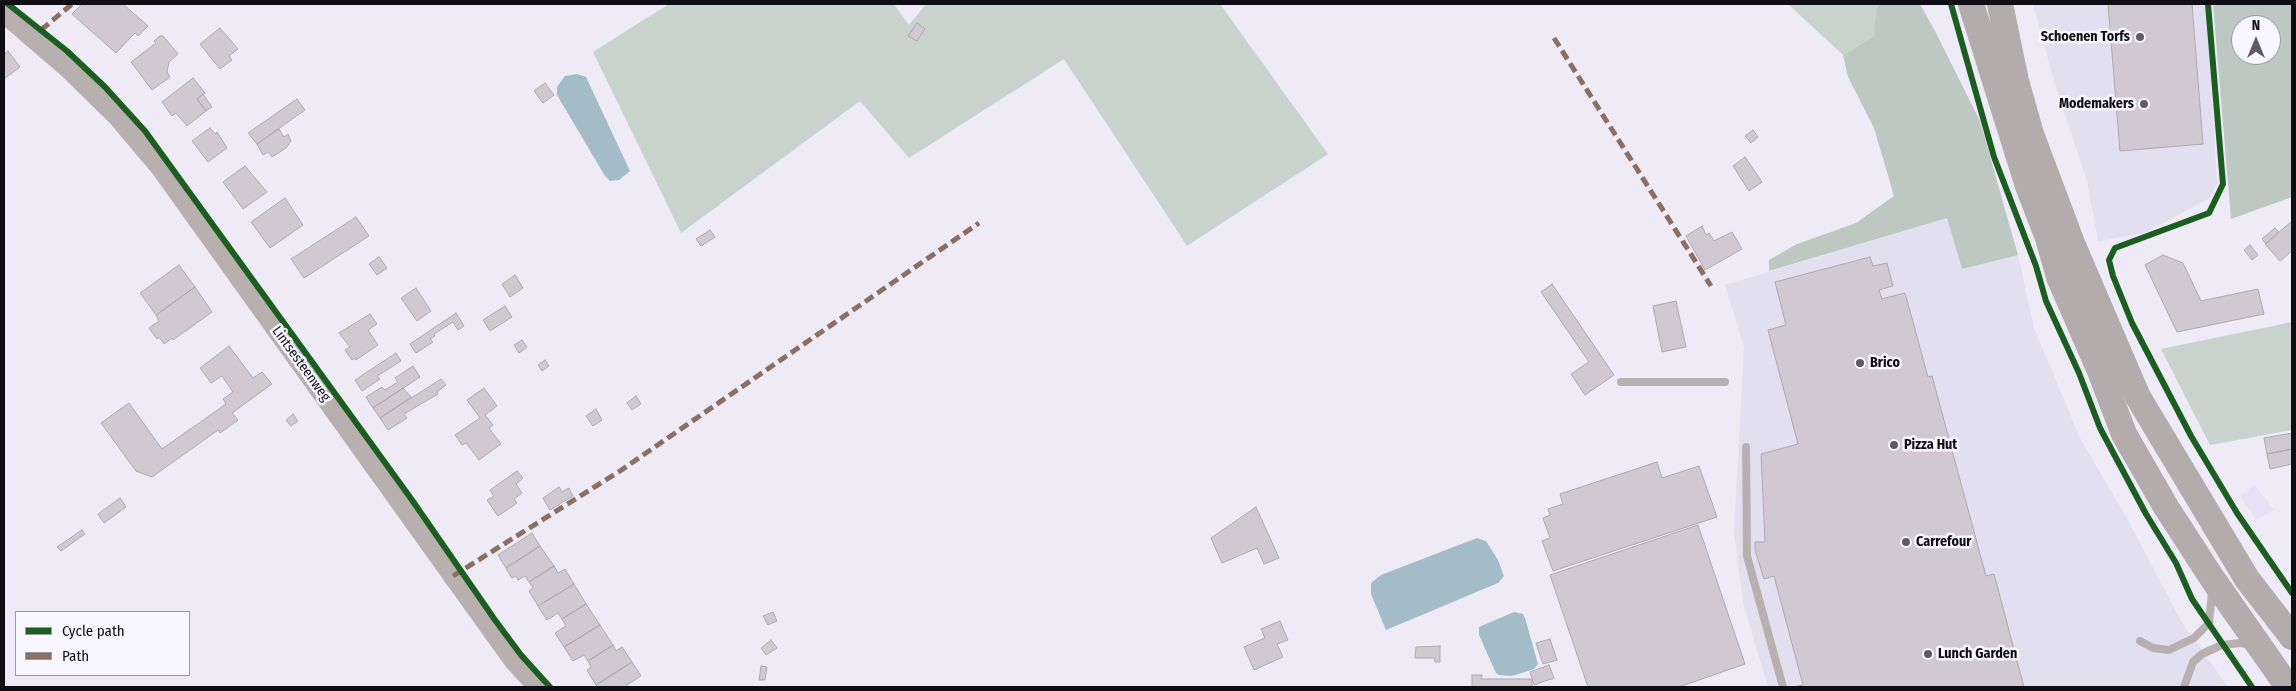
<!DOCTYPE html>
<html>
<head>
<meta charset="utf-8">
<style>
	body { margin:0 }
	#map { position:relative; width:2296px; height:691px; overflow:hidden; background:#eeebf6; font-family:"Fira Sans Condensed",sans-serif }
	canvas { display:block }
	.frame { position:absolute; inset:0; border:5px solid #100e15; pointer-events:none }
	.legend { position:absolute; left:15px; top:611px; width:175px; height:65px; box-sizing:border-box; background:#f8f6fe; border:1px solid #9b99a1; margin:0; padding:6px 9px; list-style:none; font-size:15px; color:#100e15 }
	.legend li { display:flex; align-items:center; gap:10px; height:25px }
	.legend b { width:25px; border:1px solid #9b99a1 }
	.north { position:absolute; left:2231px; top:15px; width:50px; height:50px; box-sizing:border-box; background:#f8f6fe; border:1px solid #9b99a1; border-radius:50%; rotate:0deg; font-size:14px; font-weight:700; line-height:20px; text-align:center; color:#100e15 }
	.north::after { content:''; display:block; margin:auto; width:18px; height:22px; background:#5e5b64; clip-path:polygon(50% 0,100% 100%,50% 72%,0 100%) }
</style>
</head>
<body>
<div id="map">
<canvas width="2296" height="691"></canvas>
<div class="frame"></div>
<ul class="legend">
<li><b style="height:6px;background:#1b5e20"></b>Cycle path</li>
<li><b style="height:6px;background:#8d6e63"></b>Path</li>
</ul>
<div class="north">N</div>
</div>
<script>
const ctx = document.querySelector('canvas').getContext('2d');
ctx.lineJoin = 'round';
function fill(path, color) {
  ctx.fillStyle = color;
  ctx.fill(path, 'evenodd');
}
function toPath(rows) {
  const path = new Path2D();
  for (const r of rows) {
    path.moveTo(r[0], r[1]);
    for (let i = 2; i < r.length; i += 2) path.lineTo(r[i], r[i + 1]);
  }
  return path;
}
function strokePath(path, color, width, dash) {
  ctx.strokeStyle = color;
  ctx.lineWidth = width;
  ctx.lineCap = dash ? 'butt' : 'round';
  ctx.setLineDash(dash || []);
  ctx.stroke(path);
}
function label(font, color, halo, rows, align = 'center') {
  ctx.font = font + ' "Fira Sans Condensed",sans-serif';
  ctx.lineWidth = 5;
  ctx.setLineDash([]);
  ctx.textBaseline = 'middle';
  ctx.strokeStyle = halo;
  ctx.fillStyle = color;
  for (const [text, x, y, turn = 0] of rows) {
    ctx.save();
    ctx.translate(x, y);
    ctx.rotate((+turn || 0) * Math.PI / 180);
    ctx.textAlign = isNaN(turn) ? turn : align;
    if (halo) ctx.strokeText(text, 0, 0);
    ctx.fillText(text, 0, 0);
    ctx.restore();
  }
}
const commercial = toPath([
	[2033,4,2207,4,2217,183,2210,198,2145,233,2098,241,2087,181,2054,81],
	[1947,218,1962,269,2018,255,2034,328,2080,438,2129,522,2181,621,2228,687,1768,687,1743,603,1734,532,1744,347,1725,285]
]);
const built = toPath([
	[2255,485,2274,510,2256,520,2240,496]
]);
const green = toPath([
	[669,4,894,4,909,25,926,4,1220,4,1328,154,1187,246,1064,59,909,158,860,101,681,233,593,52],
	[1788,4,1880,4,1876,9,1874,36,1843,55],
	[2292,322,2292,430,2210,445,2161,349]
]);
const forest = toPath([
	[1880,4,1920,4,1936,33,1980,121,2018,255,1962,269,1947,218,1769,271,1769,260,1797,244,1856,223,1894,196,1874,128,1848,77,1843,55,1874,36,1876,9],
	[2213,4,2292,4,2292,197,2231,219],
	[2241,25,2271,25,2271,55,2241,55]
]);
const water = toPath([
	[577,74,586,77,630,171,619,180,610,181,605,176,557,95,557,87,565,76],
	[1477,538,1486,541,1498,560,1504,576,1498,583,1386,630,1371,594,1371,583,1381,575],
	[1514,612,1523,614,1525,618,1538,664,1534,669,1522,673,1512,676,1499,675,1496,673,1479,635,1479,627]
]);
const building = toPath([
	[82,4,123,4,148,26,138,36,135,33,116,53,72,14,82,4],
	[2108,4,2192,4,2203,144,2120,151,2108,4],
	[917,23,925,29,917,41,908,36,917,23],
	[220,28,238,49,229,56,232,60,220,69,200,44,220,28],
	[160,36,163,36,178,54,169,62,167,72,170,77,152,90,131,62,156,43,154,41,160,36],
	[8,51,20,67,4,79,4,54,8,51],
	[193,78,205,93,197,99,206,111,187,126,176,113,172,116,162,102,193,78],
	[545,83,554,95,543,103,534,91,545,83],
	[203,94,212,107,206,111,197,99,203,94],
	[297,99,305,110,257,144,248,133,297,99],
	[210,128,215,134,217,132,227,148,208,162,192,141,210,128],
	[279,129,284,137,288,134,291,141,286,148,272,157,268,152,263,155,257,144,279,129],
	[1753,130,1758,137,1751,143,1745,136,1753,130],
	[1745,157,1762,182,1749,191,1733,166,1745,157],
	[245,166,267,192,243,209,223,182,245,166],
	[285,198,303,225,270,248,251,222,285,198],
	[356,217,369,236,304,278,291,259,356,217],
	[2292,221,2292,251,2280,261,2265,244,2292,221],
	[1702,226,1706,235,1709,233,1714,241,1732,232,1742,249,1705,270,1686,236,1702,226],
	[2275,228,2279,232,2266,244,2262,239,2275,228],
	[710,230,715,237,701,246,696,239,710,230],
	[2250,245,2258,255,2252,260,2244,250,2250,245],
	[2163,255,2183,263,2201,301,2258,289,2264,314,2177,332,2145,265,2163,255],
	[379,257,387,268,377,275,369,264,379,257],
	[1870,257,1873,266,1887,263,1893,286,1879,290,1882,299,1905,293,1928,377,1932,376,1986,576,1994,574,2024,687,1793,687,1803,685,1774,576,1764,579,1755,550,1755,542,1765,542,1761,454,1798,444,1768,330,1786,325,1775,282,1870,257],
	[179,265,195,287,156,315,140,293,179,265],
	[515,275,523,288,510,297,502,284,515,275],
	[1552,284,1614,375,1585,395,1571,374,1589,362,1541,292,1552,284],
	[195,287,212,312,173,340,172,338,164,344,159,337,157,339,149,328,159,321,156,315,195,287],
	[416,288,431,311,417,321,401,298,416,288],
	[1676,301,1686,347,1662,352,1653,306,1676,301],
	[505,306,512,317,490,331,483,320,505,306],
	[456,313,464,326,458,330,453,322,434,334,435,336,430,339,433,342,416,353,410,344,456,313],
	[370,314,377,324,368,330,378,345,356,360,355,358,352,360,345,350,350,347,339,333,370,314],
	[522,340,527,347,519,353,514,345,522,340],
	[229,346,253,378,262,372,272,384,232,413,238,420,220,433,218,430,152,477,136,471,101,423,129,403,162,449,226,404,223,399,233,392,222,376,211,383,200,368,229,346],
	[396,353,401,361,377,376,380,379,362,391,355,380,396,353],
	[545,360,549,366,542,371,538,365,545,360],
	[413,366,420,377,373,408,366,397,382,387,385,390,398,382,395,378,413,366],
	[441,379,446,385,437,392,438,394,404,414,407,418,388,430,380,418,441,379],
	[403,388,411,397,380,418,373,408,403,388],
	[484,388,497,406,485,415,493,425,489,428,501,444,479,460,466,443,462,445,455,435,480,418,467,400,484,388],
	[636,396,641,404,632,410,627,403,636,396],
	[596,409,602,420,593,426,586,416,596,409],
	[293,414,298,421,291,426,286,420,293,414],
	[2292,433,2292,449,2267,454,2264,438,2292,433],
	[2292,449,2292,464,2270,469,2267,454,2292,449],
	[1657,462,1662,478,1699,466,1717,517,1553,571,1542,541,1550,538,1543,518,1550,515,1548,509,1563,504,1560,494,1657,462],
	[517,471,523,478,516,484,522,493,514,499,517,503,498,516,487,500,494,496,490,490,517,471],
	[559,487,562,492,569,488,573,496,550,510,543,498,559,487],
	[120,498,126,507,104,523,98,514,120,498],
	[1256,507,1279,558,1264,564,1257,548,1222,563,1211,538,1256,507],
	[1698,525,1745,664,1679,687,1588,687,1550,575,1698,525],
	[82,530,85,534,61,551,57,547,82,530],
	[532,533,540,546,506,568,498,555,532,533],
	[540,546,554,566,529,582,525,576,518,580,516,576,512,578,506,568,540,546],
	[554,566,558,573,565,569,574,584,538,606,529,591,533,588,529,582,554,566],
	[574,584,586,604,562,619,558,613,547,620,538,606,574,584],
	[586,604,600,625,564,647,555,633,566,626,562,619,586,604],
	[773,612,777,621,768,625,763,616,773,612],
	[1280,621,1288,640,1277,644,1283,657,1254,670,1244,647,1265,638,1261,629,1280,621],
	[600,625,613,645,588,661,584,655,573,661,564,647,600,625],
	[1550,639,1557,660,1543,664,1536,643,1550,639],
	[771,640,777,648,766,655,761,648,771,640],
	[613,645,616,651,622,647,632,662,596,685,587,670,591,667,588,661,613,645],
	[1440,646,1440,662,1435,662,1434,658,1415,658,1416,647,1440,646],
	[632,662,641,676,624,687,598,687,596,685,632,662],
	[1549,665,1554,678,1534,685,1530,672,1549,665],
	[761,666,767,667,765,680,759,680,761,666],
	[1472,675,1482,675,1481,679,1532,679,1532,687,1472,687,1472,675]
]);
const service = toPath([
	[1621,382,1725,382],
	[1746,447,1747,556,1783,687],
	[2140,641,2153,648,2169,650,2194,638,2209,623,2212,592],
	[2184,687,2193,662,2202,654,2222,645,2240,643,2251,645]
]);
const tertiary = toPath([
	[4,13,70,70,117,116,160,167,453,576,514,661,538,687]
]);
const trunk = toPath([
	[1971,4,2028,186,2048,238,2059,277,2100,371,2124,434,2166,507,2212,578,2288,687],
	[2000,4,2016,81,2031,134,2072,243,2138,397,2247,579,2292,637]
]);
const quiet = toPath([
	[41,30,72,4],
	[1554,38,1711,286],
	[453,576,620,471,979,223]
]);
const cycleway = toPath([
	[8,4,67,51,105,87,145,131,412,500,495,620,521,655,550,687],
	[1951,4,1994,157,2036,266,2046,301,2079,373,2100,428,2146,514,2176,563,2192,599,2252,687],
	[2208,4,2223,184,2209,213,2115,248,2109,260,2113,276,2132,323,2191,436,2237,513,2292,593]
]);
const markers = [
	[2140,37,5,"#5e5b64"],
	[2144,104,5,"#5e5b64"],
	[1860,363,5,"#5e5b64"],
	[1894,445,5,"#5e5b64"],
	[1906,542,5,"#5e5b64"],
	[1928,654,5,"#5e5b64"]
];
const poiNames = [
	["Schoenen Torfs",2130,37,"right"],
	["Modemakers",2134,104,"right"],
	["Brico",1870,363],
	["Pizza Hut",1904,445],
	["Carrefour",1916,542],
	["Lunch Garden",1938,654]
];
const streetNames = [
	["Lintsesteenweg",301,364,54]
];
fill(commercial, '#e2dff0');
fill(built, '#e6e1f5');
fill(green, '#c9d3ce');
fill(forest, '#bcc8c1');
fill(water, '#a4bbc8');
fill(building, '#d0c9d1');
strokePath(building, '#aea9b0', 1);
strokePath(service, '#b7b0af', 8);
strokePath(tertiary, '#b7b0af', 20);
strokePath(trunk, '#b2acac', 26);
strokePath(quiet, '#8d6e63', 5, [10, 5]);
strokePath(cycleway, '#1b5e20', 6);
for (const [x, y, r, color] of markers) {
  const dot = new Path2D();
  dot.arc(x, y, r, 0, 2 * Math.PI);
  ctx.fillStyle = color;
  ctx.fill(dot);
  strokePath(dot, '#f8f6fe', 2);
}
label('bold 14px', '#100e15', '#f8f6fe', poiNames, 'left');
label('14px', '#100e15', '#f8f6fe', streetNames);
</script>
</body>
</html>
